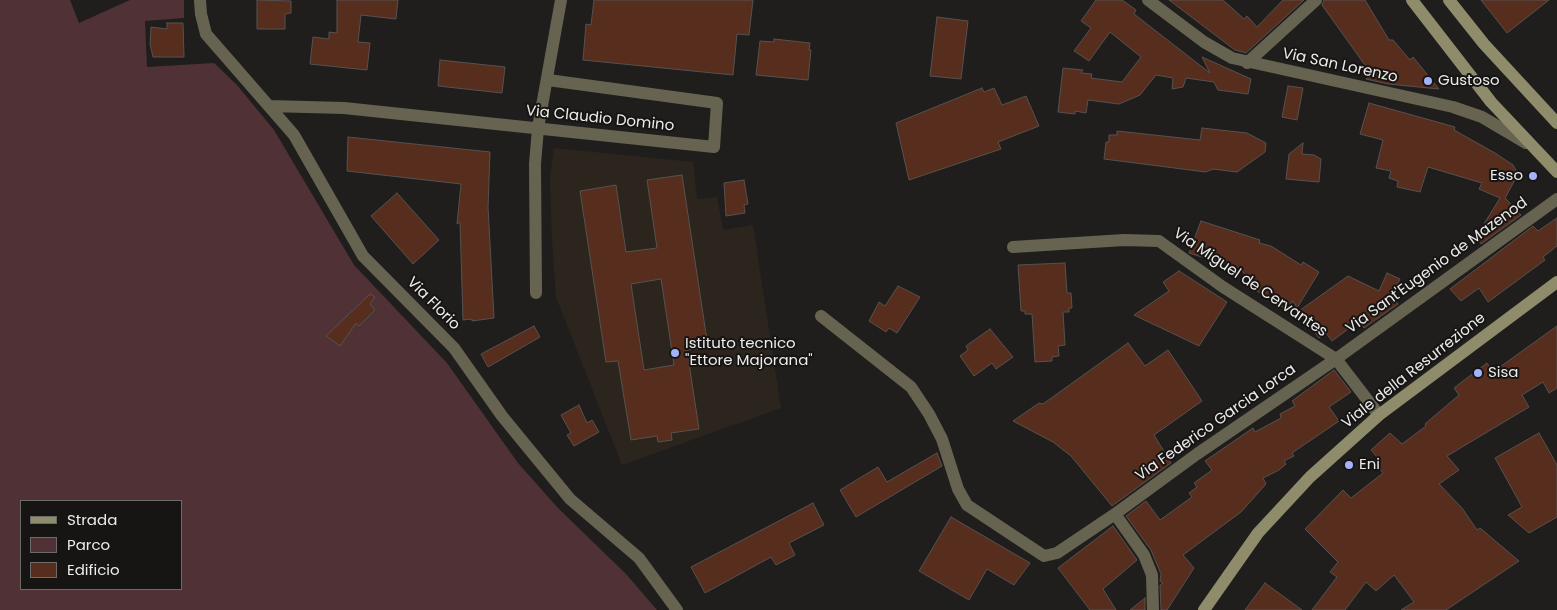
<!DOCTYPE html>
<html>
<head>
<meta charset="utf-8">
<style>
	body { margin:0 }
	#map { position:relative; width:1557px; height:610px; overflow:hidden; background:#201e1c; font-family:Poppins,sans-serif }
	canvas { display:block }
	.legend { position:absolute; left:20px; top:500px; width:162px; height:90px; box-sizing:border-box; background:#171513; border:1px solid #6d6b69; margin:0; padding:6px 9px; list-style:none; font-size:15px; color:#edeceb }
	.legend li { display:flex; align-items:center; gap:10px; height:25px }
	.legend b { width:25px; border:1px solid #6d6b69 }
</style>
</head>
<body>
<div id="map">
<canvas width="1557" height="610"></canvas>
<ul class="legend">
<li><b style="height:6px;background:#8f8c6c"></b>Strada</li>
<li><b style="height:14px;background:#4f3136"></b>Parco</li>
<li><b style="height:14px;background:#572d1d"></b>Edificio</li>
</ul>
</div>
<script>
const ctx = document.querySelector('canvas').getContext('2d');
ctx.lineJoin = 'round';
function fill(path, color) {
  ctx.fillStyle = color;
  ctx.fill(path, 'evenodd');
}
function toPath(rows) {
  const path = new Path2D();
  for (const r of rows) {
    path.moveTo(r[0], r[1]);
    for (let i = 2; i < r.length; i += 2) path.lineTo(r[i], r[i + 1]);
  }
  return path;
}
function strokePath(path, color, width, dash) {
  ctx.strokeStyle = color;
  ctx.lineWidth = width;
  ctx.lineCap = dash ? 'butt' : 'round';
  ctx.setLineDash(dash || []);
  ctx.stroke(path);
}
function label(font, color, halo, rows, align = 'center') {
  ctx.font = font + ' Poppins,sans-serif';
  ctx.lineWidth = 4;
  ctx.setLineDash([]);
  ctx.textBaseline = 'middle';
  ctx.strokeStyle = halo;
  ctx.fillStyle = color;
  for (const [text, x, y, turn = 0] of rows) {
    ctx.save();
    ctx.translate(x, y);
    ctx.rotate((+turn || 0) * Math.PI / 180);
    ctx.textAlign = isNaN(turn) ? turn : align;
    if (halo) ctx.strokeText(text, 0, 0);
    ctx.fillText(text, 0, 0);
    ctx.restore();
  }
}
const built = toPath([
	[554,148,693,162,697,199,717,197,723,230,753,225,781,408,622,465,556,297,552,241,550,176]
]);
const green = toPath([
	[0,0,70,0,79,23,130,0,184,0,184,18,145,21,147,67,214,63,237,85,274,130,354,265,447,363,518,463,558,508,626,574,657,610,0,610],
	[21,501,181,501,181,589,21,589]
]);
const building = toPath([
	[257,0,291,1,291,13,285,14,285,29,257,29,257,0],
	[337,0,398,0,396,19,361,15,358,42,370,43,367,70,310,64,313,37,329,39,329,32,337,33,337,0],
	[594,0,753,0,749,35,737,34,733,75,583,60,586,24,591,25,594,0],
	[1096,0,1122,0,1136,10,1134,14,1210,73,1202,57,1251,79,1248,94,1218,90,1214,82,1186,78,1183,87,1172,89,1173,78,1156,75,1140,95,1119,104,1088,100,1086,113,1075,111,1075,114,1058,112,1063,68,1083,70,1081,73,1092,74,1091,78,1122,82,1141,57,1110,32,1089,61,1074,51,1091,28,1081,21,1096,0],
	[1169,0,1223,0,1244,19,1247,16,1257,27,1283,0,1304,0,1246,53,1235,50,1169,0],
	[1324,0,1365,0,1389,40,1393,40,1410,60,1413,57,1439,89,1388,84,1366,79,1372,75,1322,5,1324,0],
	[1481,0,1549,0,1507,33,1481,0],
	[937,17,968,21,961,79,930,76,937,17],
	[167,23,183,23,184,57,153,57,150,44,151,27,167,29,167,23],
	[774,39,810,43,809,50,811,50,808,80,756,75,760,41,774,42,774,39],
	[440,60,505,67,502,93,438,86,440,60],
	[1288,86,1303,88,1297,120,1282,117,1288,86],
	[982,88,984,92,994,88,1002,105,1026,96,1039,126,998,142,1001,149,909,180,896,123,982,88],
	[1369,103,1455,127,1454,130,1495,153,1513,165,1518,174,1505,198,1521,215,1481,244,1477,238,1489,226,1484,224,1500,198,1479,189,1482,183,1428,167,1420,192,1397,187,1398,181,1389,178,1391,171,1376,168,1383,140,1360,134,1369,103],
	[1202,128,1247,133,1266,143,1265,152,1237,172,1213,169,1206,172,1104,159,1106,142,1109,142,1109,135,1117,135,1117,131,1200,140,1202,128],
	[348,137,490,152,488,207,494,318,472,321,472,319,463,320,460,222,457,224,461,184,347,171,348,137],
	[1303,143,1302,154,1314,155,1321,159,1319,182,1286,179,1289,154,1303,143],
	[682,175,708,347,687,350,699,429,671,433,672,440,658,442,657,436,631,440,618,361,606,362,580,191,616,185,626,252,657,248,647,180,682,175],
	[661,279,674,365,644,370,631,284,661,279],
	[744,180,748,204,744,205,745,213,726,216,724,183,744,180],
	[397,193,439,240,413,264,371,216,397,193],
	[1557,218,1557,246,1543,257,1545,260,1488,302,1479,288,1461,301,1450,289,1533,226,1538,231,1557,218],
	[1201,221,1260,240,1259,243,1271,246,1301,265,1303,262,1319,272,1297,308,1293,301,1287,310,1249,286,1251,284,1241,269,1189,253,1201,221],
	[1065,263,1067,293,1071,293,1072,308,1069,308,1069,312,1063,312,1065,345,1058,346,1059,356,1052,357,1052,361,1035,362,1032,314,1025,314,1025,311,1021,311,1018,265,1065,263],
	[1179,271,1227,302,1199,346,1134,315,1169,291,1163,282,1179,271],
	[1387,273,1400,279,1391,296,1398,304,1364,328,1359,321,1332,341,1326,333,1319,338,1299,311,1348,276,1379,291,1387,273],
	[898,286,920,297,897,333,889,328,886,332,869,321,879,302,885,306,898,286],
	[370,294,375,297,370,304,375,310,359,326,356,323,340,346,326,336,370,294],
	[534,326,540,337,488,367,481,354,534,326],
	[1557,326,1557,388,1549,393,1543,382,1522,395,1529,407,1447,456,1459,470,1439,484,1462,508,1477,530,1480,528,1519,561,1446,610,1401,610,1414,602,1394,575,1376,591,1366,582,1345,610,1312,610,1337,577,1330,572,1338,562,1305,529,1343,490,1351,498,1383,473,1374,462,1378,458,1371,450,1390,433,1402,444,1426,426,1425,424,1459,395,1454,388,1467,378,1487,363,1493,372,1557,326],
	[990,329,1013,357,996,369,992,363,974,376,960,356,968,350,966,346,990,329],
	[1128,343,1145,366,1168,350,1202,401,1154,435,1171,463,1112,506,1071,456,1053,442,1013,421,1039,403,1043,404,1128,343],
	[1334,370,1351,392,1329,407,1339,421,1292,453,1294,456,1284,461,1286,464,1279,470,1263,478,1266,484,1241,512,1183,555,1194,568,1167,610,1161,610,1160,585,1163,583,1160,581,1161,574,1151,550,1126,516,1146,501,1160,520,1192,497,1189,493,1197,487,1194,483,1212,470,1205,461,1253,428,1255,432,1281,418,1280,414,1295,406,1292,401,1334,370],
	[579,405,587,423,592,420,599,432,574,446,567,435,571,433,561,415,579,405],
	[1539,433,1557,465,1557,517,1529,533,1508,515,1522,507,1495,458,1539,433],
	[937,453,942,466,856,517,840,490,878,467,887,482,937,453],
	[813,503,824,525,789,543,795,555,776,565,771,557,705,593,691,567,813,503],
	[951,517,1030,563,1014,585,987,569,969,600,919,571,951,517],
	[1113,526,1137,560,1103,589,1116,610,1090,610,1058,568,1113,526],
	[1265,583,1302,610,1245,610,1265,583],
	[1145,598,1145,610,1130,610,1145,598]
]);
const street = toPath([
	[200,0,201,14,206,34,294,135,363,256,454,348,502,416,570,499,639,558,677,610],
	[1148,0,1204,42,1232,58,1453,107,1482,117,1526,143],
	[1247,63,1316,0],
	[269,106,344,108,714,147,717,103,548,80],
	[1013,247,1124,240,1159,241,1223,287,1336,359,1379,415],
	[536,293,535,164,538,128,561,0],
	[821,316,911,387,929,414,942,439,958,489,967,505,1044,556,1057,553,1115,514,1197,454,1336,359,1557,199],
	[1115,514,1144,555,1152,575,1153,610]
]);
const secondary = toPath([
	[1412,0,1491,102,1557,172],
	[1449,0,1484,44,1557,123],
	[1204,610,1258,533,1310,477,1379,415,1557,282]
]);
const markers = [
	[1428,81,5,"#a4b2fc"],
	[1533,176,5,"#a4b2fc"],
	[675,353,5,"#a4b2fc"],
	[1478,373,5,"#a4b2fc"],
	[1349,465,5,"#a4b2fc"]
];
const streetNames = [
	["Via San Lorenzo",1340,66,12],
	["Via Claudio Domino",600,119,6],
	["Via Sant'Eugenio de Mazenod",1437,266,-36],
	["Via Miguel de Cervantes",1250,283,34],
	["Via Florio",433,304,45],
	["Viale della Resurrezione",1414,371,-38],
	["Via Federico Garcia Lorca",1216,423,-35]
];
const poiNames = [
	["Gustoso",1438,81],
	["Esso",1523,176,"right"],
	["Istituto tecnico",685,344],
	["\"Ettore Majorana\"",685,361],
	["Sisa",1488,373],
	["Eni",1359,465]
];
fill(built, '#2b251e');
fill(green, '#4f3136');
fill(building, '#572d1d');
strokePath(building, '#565251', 1);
strokePath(street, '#666450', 12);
strokePath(secondary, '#8f8c6c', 12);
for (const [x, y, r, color] of markers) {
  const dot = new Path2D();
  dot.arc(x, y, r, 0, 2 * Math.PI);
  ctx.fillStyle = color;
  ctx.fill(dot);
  strokePath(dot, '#171513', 2);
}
label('15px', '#edeceb', '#171513', streetNames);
label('15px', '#edeceb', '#171513', poiNames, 'left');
</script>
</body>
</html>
